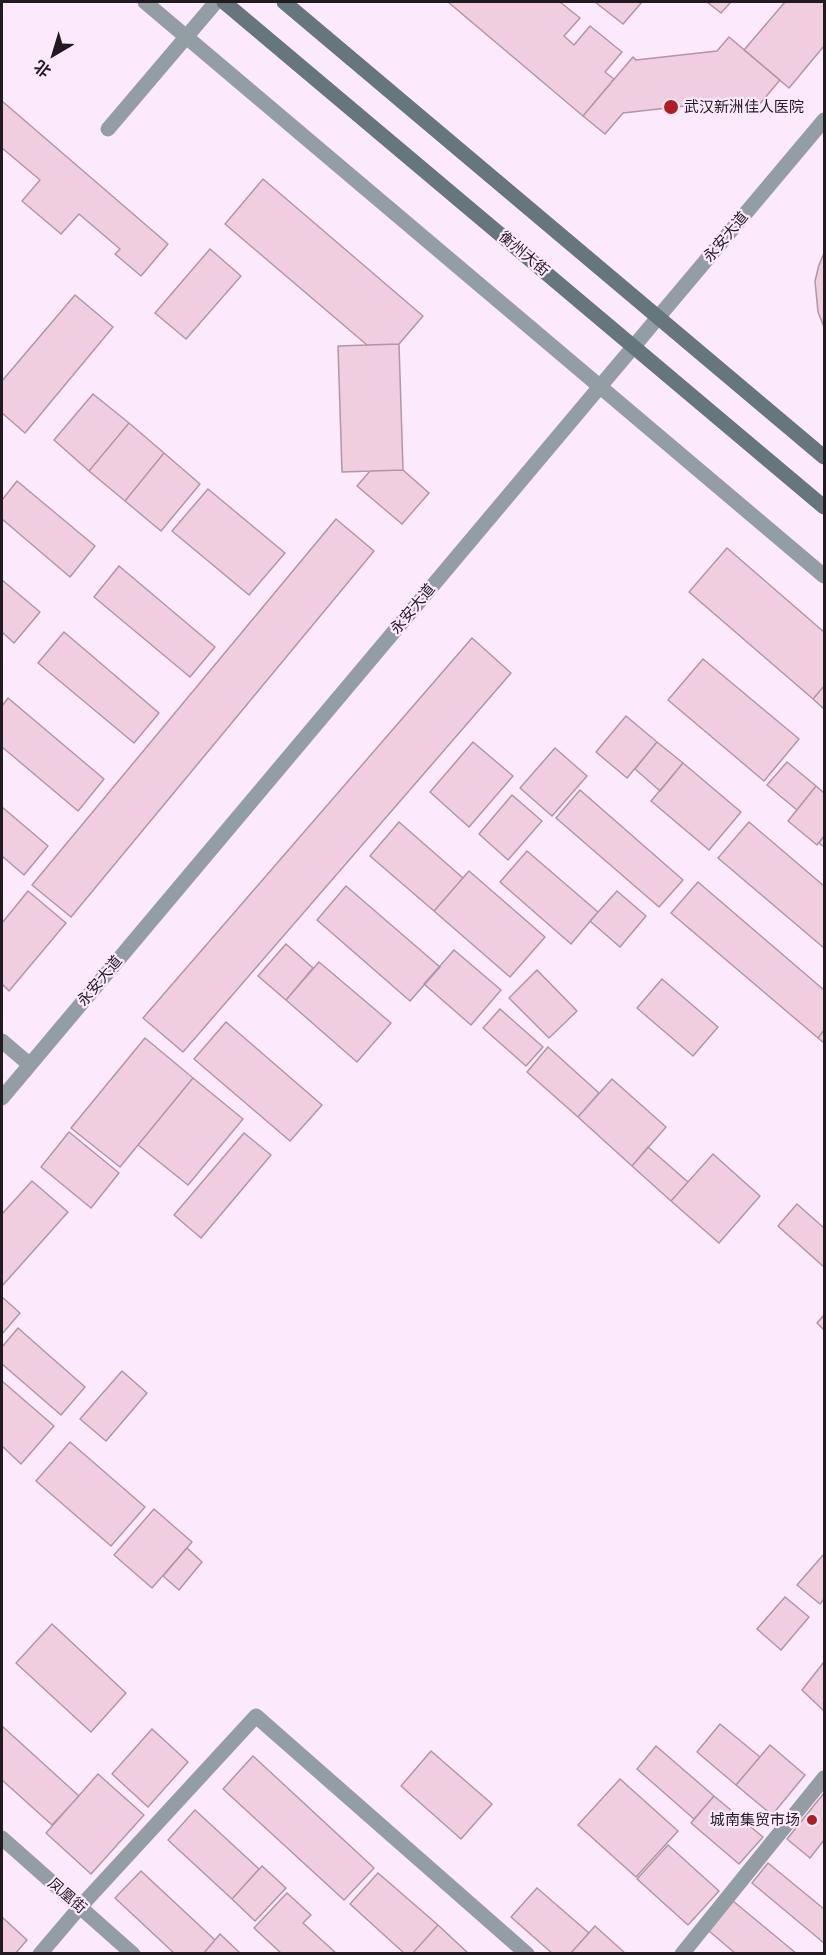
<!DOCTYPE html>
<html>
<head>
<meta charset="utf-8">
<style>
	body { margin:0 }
	#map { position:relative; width:826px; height:1955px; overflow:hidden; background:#fde9fc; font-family:Raleway,"Noto Sans SC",sans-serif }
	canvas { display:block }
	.frame { position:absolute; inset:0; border:3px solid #211a21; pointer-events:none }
	.north { position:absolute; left:24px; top:24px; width:60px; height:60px; -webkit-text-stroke:4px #fde9fc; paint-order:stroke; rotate:218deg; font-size:16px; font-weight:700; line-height:24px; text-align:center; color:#211a21 }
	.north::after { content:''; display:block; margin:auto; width:21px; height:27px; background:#211a21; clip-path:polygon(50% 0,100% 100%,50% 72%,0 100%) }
</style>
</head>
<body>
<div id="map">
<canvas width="826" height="1955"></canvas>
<div class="frame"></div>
<div class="north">北</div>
</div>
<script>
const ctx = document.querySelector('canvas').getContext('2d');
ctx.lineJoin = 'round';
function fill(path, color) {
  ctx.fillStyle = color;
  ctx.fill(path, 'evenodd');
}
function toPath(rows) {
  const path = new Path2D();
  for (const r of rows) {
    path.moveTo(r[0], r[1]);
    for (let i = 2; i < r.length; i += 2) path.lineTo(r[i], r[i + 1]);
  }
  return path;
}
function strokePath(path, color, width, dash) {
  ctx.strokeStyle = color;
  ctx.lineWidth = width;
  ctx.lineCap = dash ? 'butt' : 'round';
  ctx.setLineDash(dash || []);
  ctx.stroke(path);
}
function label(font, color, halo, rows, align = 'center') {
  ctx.font = font + ' Raleway,"Noto Sans SC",sans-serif';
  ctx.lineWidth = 4.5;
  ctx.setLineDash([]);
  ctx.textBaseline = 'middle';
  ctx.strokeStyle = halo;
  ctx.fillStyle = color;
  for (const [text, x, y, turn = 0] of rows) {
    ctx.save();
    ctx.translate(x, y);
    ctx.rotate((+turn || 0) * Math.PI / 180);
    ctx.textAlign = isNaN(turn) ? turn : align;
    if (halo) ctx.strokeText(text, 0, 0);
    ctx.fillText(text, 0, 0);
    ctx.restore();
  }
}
const building = toPath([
	[448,2,560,2,580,18,564,36,574,45,590,26,622,52,605,72,614,79,583,116,448,2],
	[595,2,642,2,623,24,595,2],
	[707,2,731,2,721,13,707,2],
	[785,2,824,2,824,46,789,88,744,50,785,2],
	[729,37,780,80,753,112,738,100,623,113,605,134,583,116,633,57,636,60,717,51,729,37],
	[2,101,168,244,141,276,115,254,120,249,79,214,61,234,22,201,40,180,2,148,2,101],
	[263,179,423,316,399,344,367,345,225,224,263,179],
	[210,249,241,276,186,339,155,313,210,249],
	[824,253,824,327,818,312,815,281,819,265,824,253],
	[75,295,113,327,25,433,2,413,2,381,75,295],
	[399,344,403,470,342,472,338,346,399,344],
	[93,394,129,423,89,471,54,440,93,394],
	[129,423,164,453,125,501,89,471,129,423],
	[164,453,200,484,161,531,125,501,164,453],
	[403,470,429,493,402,524,357,486,370,471,403,470],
	[17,481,95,546,70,577,2,519,2,500,17,481],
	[208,489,285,553,249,595,172,531,208,489],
	[336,519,374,551,71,917,32,885,336,519],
	[727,548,824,632,824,686,813,699,689,592,727,548],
	[119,566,215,647,190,677,94,597,119,566],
	[2,580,40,612,14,643,2,632,2,580],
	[64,632,159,713,134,743,38,663,64,632],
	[472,638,511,673,183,1052,143,1018,472,638],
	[703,659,799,739,764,781,668,700,703,659],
	[824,686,824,709,813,699,824,686],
	[8,698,104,779,78,811,2,747,2,706,8,698],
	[626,716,657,742,627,778,596,752,626,716],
	[473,742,513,776,469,827,430,792,473,742],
	[657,742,683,763,660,791,635,769,657,742],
	[555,748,587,776,552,816,520,788,555,748],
	[787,762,816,786,797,810,767,785,787,762],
	[683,763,741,812,709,850,651,801,683,763],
	[816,786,824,793,824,836,817,845,788,821,816,786],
	[580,790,683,880,659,907,556,818,580,790],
	[512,795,542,821,508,860,479,834,512,795],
	[2,807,48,846,24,875,2,856,2,807],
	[399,822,463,878,434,911,370,856,399,822],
	[749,822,824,886,824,948,718,858,749,822],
	[824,836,824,847,819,843,824,836],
	[527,851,598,912,571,944,500,882,527,851],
	[469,871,545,937,510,977,434,911,469,871],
	[698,882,824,990,824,1030,818,1038,671,913,698,882],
	[346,886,440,967,410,1001,317,920,346,886],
	[28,891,66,923,9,991,2,984,2,923,28,891],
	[617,891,646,916,620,947,590,921,617,891],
	[286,944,313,968,286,1000,258,976,286,944],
	[454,950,501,990,471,1025,424,984,454,950],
	[319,962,391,1023,357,1062,286,1000,319,962],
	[537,970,577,1011,549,1038,509,998,537,970],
	[662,979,718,1027,693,1056,637,1008,662,979],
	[500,1009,543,1047,526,1066,483,1028,500,1009],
	[226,1022,322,1105,290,1141,194,1059,226,1022],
	[824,1030,824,1043,818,1038,824,1030],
	[145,1038,193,1078,120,1167,71,1128,145,1038],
	[548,1047,599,1093,578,1117,527,1072,548,1047],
	[193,1078,243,1119,188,1185,138,1145,193,1078],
	[612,1079,666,1127,632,1166,578,1117,612,1079],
	[69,1132,119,1173,91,1208,41,1167,69,1132],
	[244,1133,271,1155,201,1238,174,1215,244,1133],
	[648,1147,688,1182,671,1201,632,1166,648,1147],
	[713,1154,760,1196,719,1243,671,1201,713,1154],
	[32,1181,68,1212,2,1286,2,1214,32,1181],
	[797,1204,824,1228,824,1267,778,1226,797,1204],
	[2,1297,20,1313,2,1334,2,1297],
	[824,1315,824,1330,817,1323,824,1315],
	[18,1328,85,1387,61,1415,2,1364,2,1347,18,1328],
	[122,1371,147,1393,106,1441,80,1419,122,1371],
	[2,1381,54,1426,21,1464,2,1446,2,1381],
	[70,1442,145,1507,111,1546,36,1481,70,1442],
	[154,1509,192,1542,152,1588,114,1555,154,1509],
	[187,1548,202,1562,179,1590,163,1576,187,1548],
	[824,1554,824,1599,820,1604,797,1585,824,1554],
	[785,1597,809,1617,781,1650,757,1629,785,1597],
	[52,1624,126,1693,91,1732,16,1663,52,1624],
	[824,1662,824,1711,802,1690,824,1662],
	[720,1724,760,1757,736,1785,697,1752,720,1724],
	[2,1726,79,1796,52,1825,2,1780,2,1726],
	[152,1729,188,1762,148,1807,112,1774,152,1729],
	[770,1745,805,1775,772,1815,736,1785,770,1745],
	[656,1746,714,1796,694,1819,637,1769,656,1746],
	[431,1751,492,1804,461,1839,401,1786,431,1751],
	[253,1756,374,1868,344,1900,223,1789,253,1756],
	[98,1774,144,1815,91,1874,46,1833,98,1774],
	[620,1779,678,1831,636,1877,578,1825,620,1779],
	[824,1793,824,1840,810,1858,787,1839,824,1793],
	[714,1796,763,1837,739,1864,691,1823,714,1796],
	[195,1810,259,1869,232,1899,168,1840,195,1810],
	[668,1845,719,1891,688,1925,637,1879,668,1845],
	[768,1863,824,1909,824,1943,752,1883,768,1863],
	[262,1866,286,1888,255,1921,232,1899,262,1866],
	[141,1871,215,1940,203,1954,175,1954,115,1898,141,1871],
	[378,1873,438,1925,412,1954,405,1954,350,1904,378,1873],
	[537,1888,589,1933,570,1954,553,1954,511,1917,537,1888],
	[287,1893,311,1915,303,1923,337,1954,282,1954,254,1928,287,1893],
	[733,1901,797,1954,736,1954,709,1931,733,1901],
	[2,1917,27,1940,15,1954,2,1954,2,1917],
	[438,1925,469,1954,412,1954,438,1925],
	[595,1926,626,1954,570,1954,595,1926],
	[220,1934,241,1954,203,1954,220,1934]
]);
const service = toPath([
	[108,129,216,2],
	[80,1907,256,1716,527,1954]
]);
const minor = toPath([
	[145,2,824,576],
	[2,1041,29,1064],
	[2,1838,133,1954],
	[40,1954,80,1907],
	[682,1954,824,1778]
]);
const tertiary = toPath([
	[2,1098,824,120]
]);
const secondary = toPath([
	[224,2,824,507],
	[284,2,824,457]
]);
const markers = [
	[671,107,8,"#af1d23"],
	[812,1820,6,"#af1d23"]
];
const poiNames = [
	["武汉新洲佳人医院",684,107],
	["城南集贸市场",800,1820,"right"]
];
const streetNames = [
	["永安大道",726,237,-50],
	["衡州大街",524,254,40],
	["永安大道",413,609,-50],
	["永安大道",100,981,-50],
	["凤凰街",67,1896,41]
];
fill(building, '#f0cedf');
strokePath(building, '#af97a3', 1.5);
strokePath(service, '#929ea3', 15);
strokePath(minor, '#929ea3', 15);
strokePath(tertiary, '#929ea3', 15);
strokePath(secondary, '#66767d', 15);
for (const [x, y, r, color] of markers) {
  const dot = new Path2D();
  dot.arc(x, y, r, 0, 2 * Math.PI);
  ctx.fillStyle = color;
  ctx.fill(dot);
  strokePath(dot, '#fde9fc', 2);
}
label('15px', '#211a21', '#fde9fc', poiNames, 'left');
label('15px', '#211a21', '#fde9fc', streetNames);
</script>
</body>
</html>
